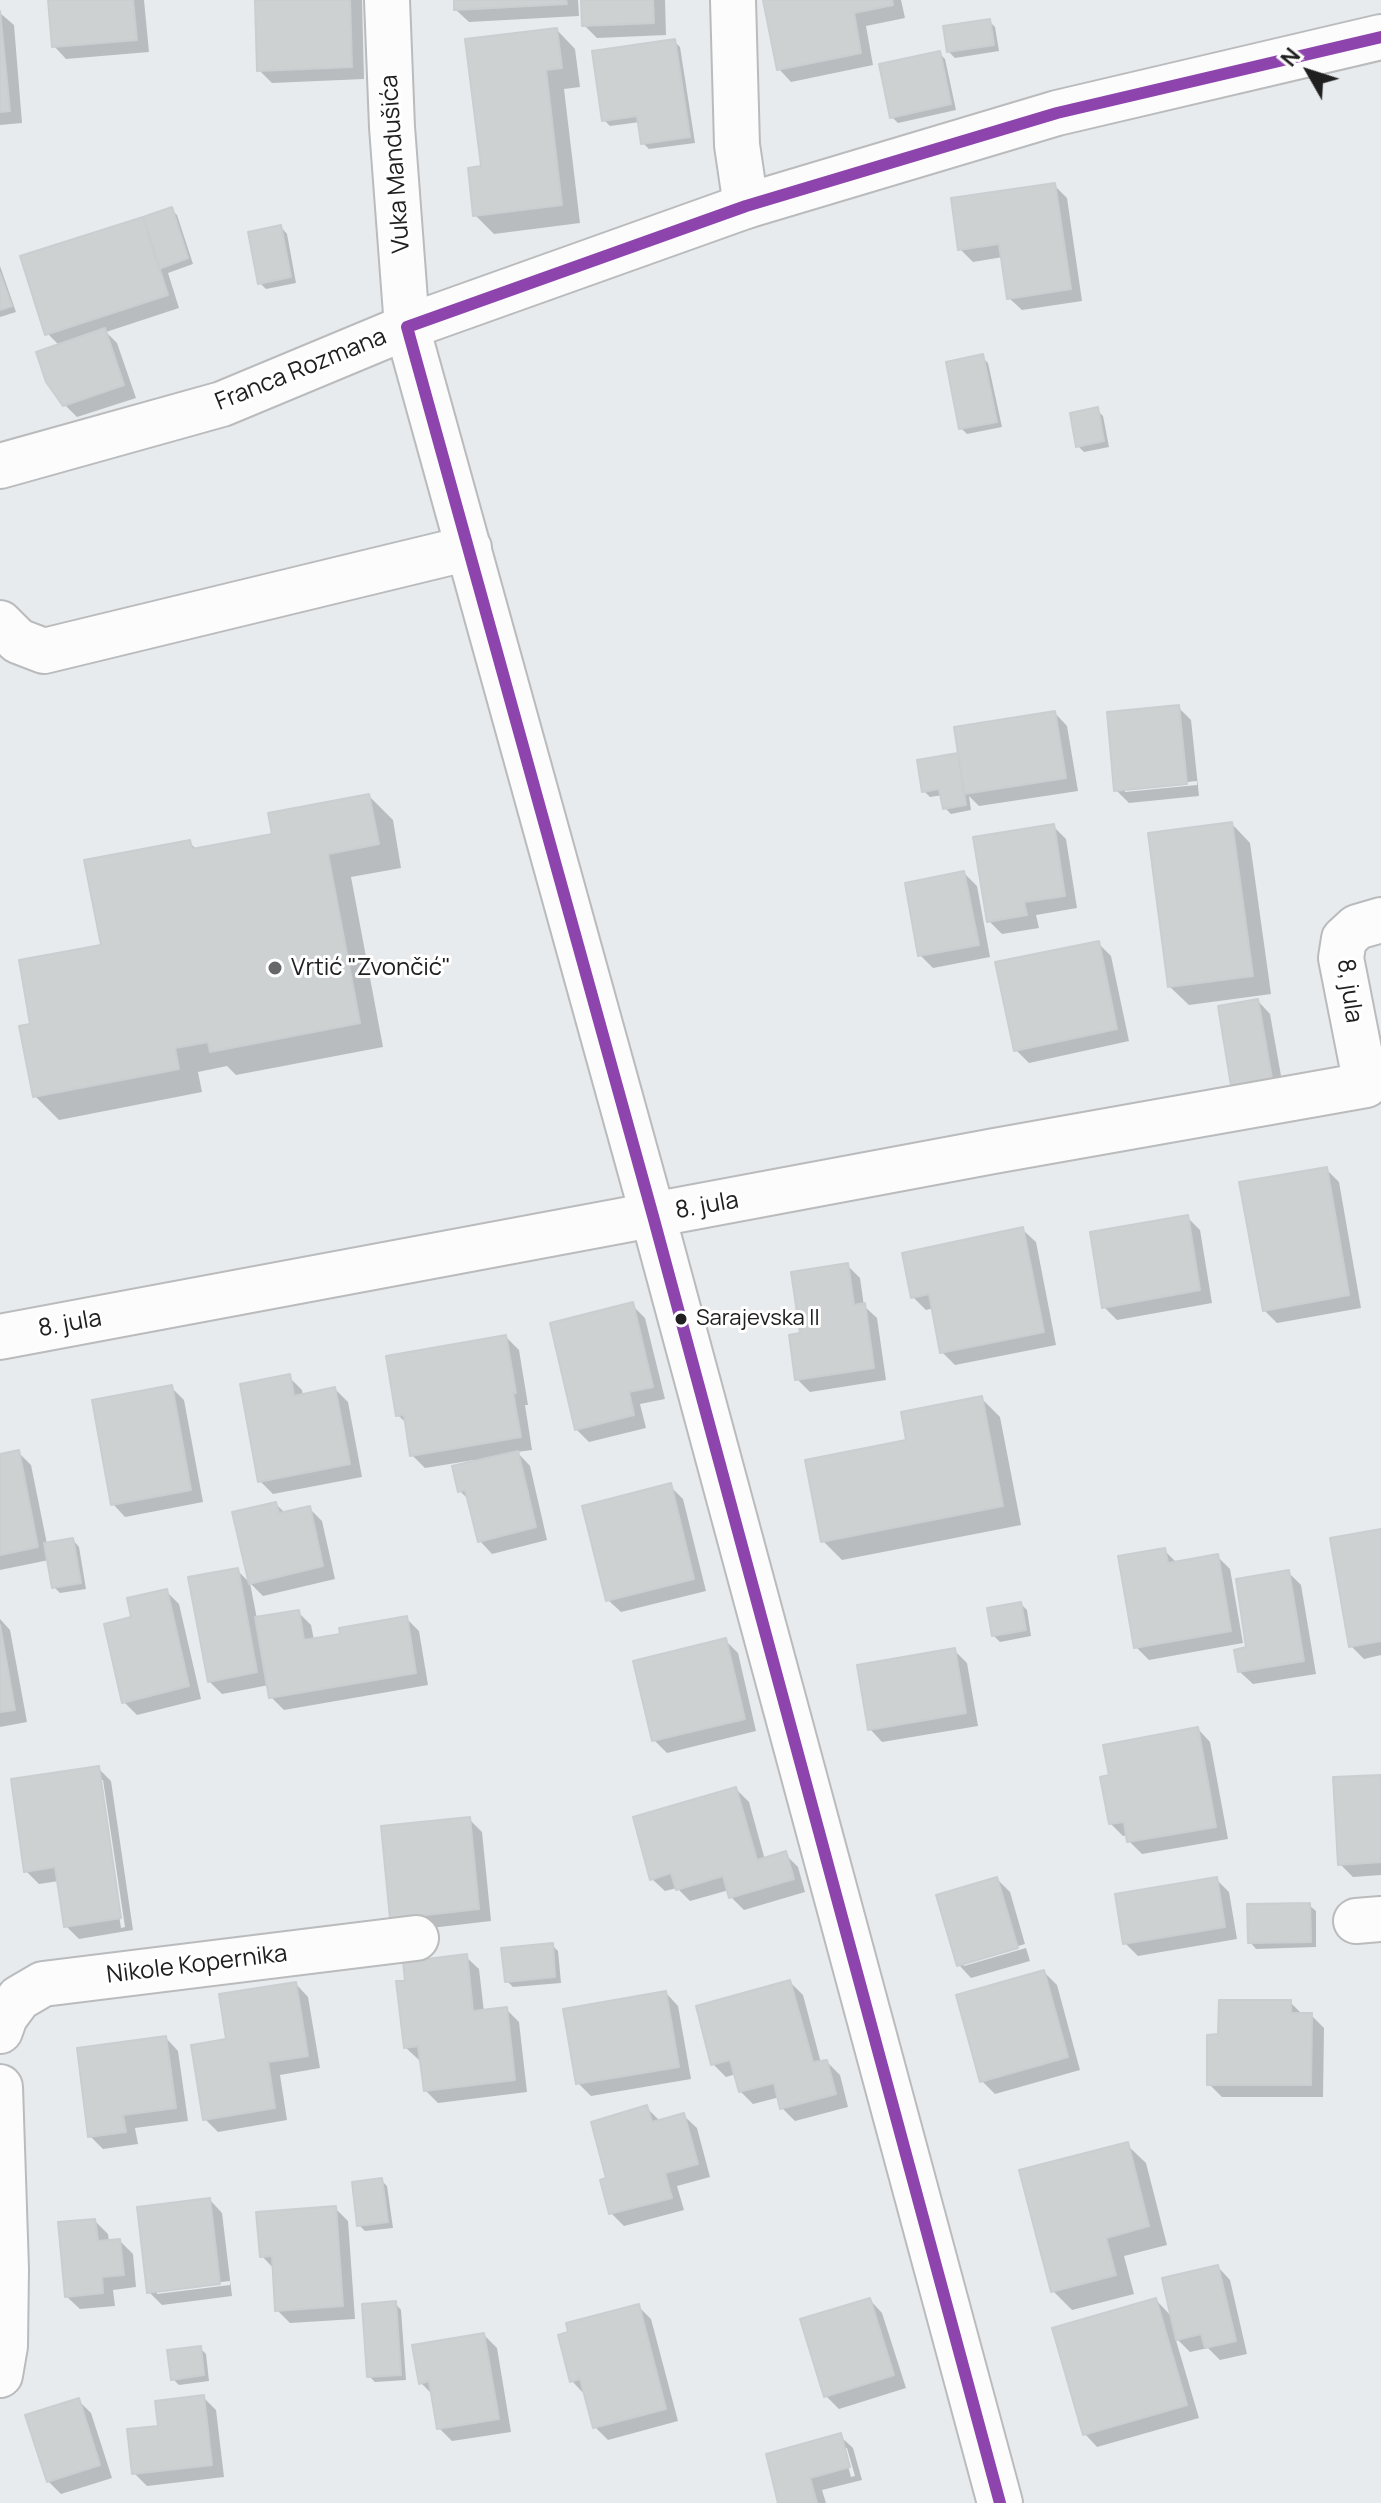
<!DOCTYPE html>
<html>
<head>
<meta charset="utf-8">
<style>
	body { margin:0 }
	#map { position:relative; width:1381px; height:2503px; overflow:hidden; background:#e8ebee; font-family:Manrope,sans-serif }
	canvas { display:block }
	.north { position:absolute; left:1269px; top:32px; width:80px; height:80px; -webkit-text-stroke:6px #fff; paint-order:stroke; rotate:309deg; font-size:22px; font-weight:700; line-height:32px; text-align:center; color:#202020 }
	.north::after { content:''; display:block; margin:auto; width:28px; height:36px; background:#202020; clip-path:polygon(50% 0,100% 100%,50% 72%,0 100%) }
</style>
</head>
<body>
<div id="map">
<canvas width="1381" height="2503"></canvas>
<div class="north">N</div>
</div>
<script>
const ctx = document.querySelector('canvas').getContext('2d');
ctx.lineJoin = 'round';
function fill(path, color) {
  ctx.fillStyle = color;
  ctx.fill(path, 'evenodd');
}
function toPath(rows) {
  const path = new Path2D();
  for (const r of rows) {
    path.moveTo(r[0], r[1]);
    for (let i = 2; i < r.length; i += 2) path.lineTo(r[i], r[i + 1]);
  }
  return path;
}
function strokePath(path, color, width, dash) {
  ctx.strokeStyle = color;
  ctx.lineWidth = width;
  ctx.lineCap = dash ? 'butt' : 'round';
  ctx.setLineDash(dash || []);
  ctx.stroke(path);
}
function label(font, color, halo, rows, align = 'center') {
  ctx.font = font + ' Manrope,sans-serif';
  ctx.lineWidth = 6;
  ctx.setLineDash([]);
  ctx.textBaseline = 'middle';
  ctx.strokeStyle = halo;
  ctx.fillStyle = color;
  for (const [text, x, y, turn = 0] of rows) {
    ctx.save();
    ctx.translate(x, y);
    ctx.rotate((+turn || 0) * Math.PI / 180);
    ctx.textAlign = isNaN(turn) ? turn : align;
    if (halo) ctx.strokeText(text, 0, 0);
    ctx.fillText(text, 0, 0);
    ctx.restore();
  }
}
const shadow = toPath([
	[50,0,144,0,149,52,66,59,54,46],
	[257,0,362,0,364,79,272,83,259,70],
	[456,0,578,0,579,16,469,22,456,10],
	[583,0,665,0,666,35,597,38,584,25],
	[765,0,901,0,905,18,866,26,873,65,791,82,779,69],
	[0,13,14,25,22,123,0,125],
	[989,21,995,27,999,51,955,58,949,52],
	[557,30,575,49,580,87,564,89,580,223,494,234,475,215,483,168],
	[674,41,680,47,695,143,649,149,643,143,640,122,610,126,604,120],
	[939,53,945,59,956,110,898,123,892,117],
	[1054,185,1067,198,1082,301,1022,310,1009,298,1003,257,973,262,960,249],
	[171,209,177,215,193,264,168,273,179,308,106,332,117,343,136,398,77,417,64,404,60,346,47,333],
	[281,227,287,234,296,283,266,289,260,283],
	[0,266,16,312,0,317],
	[982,357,988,363,1002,427,967,434,961,428],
	[1097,410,1103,416,1109,447,1084,452,1078,446],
	[1178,707,1191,720,1199,796,1129,803,1116,790],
	[1197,781,1197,785,1125,792,1125,788],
	[1055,713,1067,726,1078,791,979,806,969,796,971,810,951,814,945,808,943,795,930,797,924,791,960,755],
	[369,796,393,820,401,868,351,877,383,1047,236,1075,227,1066,198,1072,202,1092,59,1120,35,1096,32,1025,103,947,189,842,197,850,274,836],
	[1232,824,1250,843,1271,994,1189,1005,1170,987],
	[1053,826,1066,839,1077,908,1036,915,1039,928,1002,934,989,921],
	[964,873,977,886,990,957,933,968,920,955],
	[1098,943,1111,956,1129,1041,1029,1063,1016,1050],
	[1258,1001,1270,1014,1283,1087,1248,1110],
	[1326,1169,1339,1182,1361,1308,1277,1323,1264,1310],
	[1187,1217,1200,1230,1212,1303,1117,1320,1104,1307],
	[1023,1230,1036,1242,1056,1345,955,1365,942,1352,934,1308,926,1310,913,1297],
	[847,1265,860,1278,864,1306,877,1318,886,1380,810,1392,797,1379,802,1335],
	[632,1305,645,1318,665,1399,640,1404,646,1428,589,1442,576,1429],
	[506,1337,519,1350,528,1405,525,1405,532,1450,517,1452,530,1466,547,1540,492,1554,480,1541,470,1501,460,1491,474,1460,425,1468,412,1455,407,1424,398,1415],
	[289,1377,302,1390,303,1396,335,1389,348,1402,362,1477,273,1494,260,1481],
	[171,1387,184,1400,203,1502,125,1517,113,1504],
	[981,1398,1000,1417,1021,1525,842,1560,823,1541,908,1442],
	[18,1452,31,1465,47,1544,73,1540,79,1547,86,1589,60,1593,54,1587,49,1560,0,1570,0,1456],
	[670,1486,683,1499,706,1591,621,1612,608,1600],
	[276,1504,285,1513,309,1508,322,1521,335,1579,263,1596,250,1583],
	[1381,1531,1381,1655,1364,1659,1351,1646],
	[1164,1550,1178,1564,1217,1556,1230,1569,1243,1643,1149,1660,1136,1647],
	[237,1570,250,1583,257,1619,298,1612,311,1625,314,1640,406,1618,419,1631,428,1685,284,1710,271,1697,269,1685,222,1694,209,1681],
	[1288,1572,1301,1585,1316,1674,1253,1684,1240,1672,1249,1649],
	[166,1591,179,1604,201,1699,137,1715,124,1702,134,1619],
	[1021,1604,1027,1610,1031,1636,1000,1642,994,1636],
	[0,1619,10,1630,27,1722,0,1727],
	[726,1641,738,1653,756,1731,667,1753,654,1740],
	[954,1650,967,1663,978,1726,882,1742,870,1729],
	[1198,1729,1210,1742,1228,1839,1142,1854,1129,1841,1128,1835,1123,1836,1110,1823,1111,1777],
	[98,1768,111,1781,133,1930,79,1939,66,1926,59,1881,39,1884,26,1871],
	[99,1780,103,1780,125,1927,121,1928],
	[1381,1777,1381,1875,1353,1877,1340,1864],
	[736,1789,749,1802,765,1860,785,1854,798,1867,805,1892,744,1910,731,1897,729,1890,690,1901,677,1888,665,1891,652,1879],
	[469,1819,482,1832,491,1921,405,1931,392,1918],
	[997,1879,1010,1892,1025,1944,964,1962,964,1966,1026,1948,1030,1961,971,1978,959,1965],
	[1216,1879,1229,1892,1237,1939,1138,1956,1125,1943],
	[1309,1905,1316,1911,1316,1947,1256,1949,1250,1942],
	[552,1945,558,1951,561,1983,513,1987,507,1981],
	[466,1957,479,1969,484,2012,506,2009,519,2022,527,2092,438,2103,425,2090,422,2060,419,2060,406,2048,408,1983],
	[1044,1972,1057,1985,1080,2070,995,2094,982,2081],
	[790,1982,803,1995,821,2063,827,2062,840,2075,848,2107,795,2121,782,2108,780,2097,753,2104,740,2091,736,2074,726,2077,713,2064],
	[296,1984,308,1997,320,2068,280,2075,287,2120,218,2132,205,2119],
	[666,1993,678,2006,691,2079,591,2096,578,2083],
	[1290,2002,1303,2015,1311,2015,1324,2028,1323,2097,1222,2097,1209,2084,1220,2036],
	[166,2038,178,2051,188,2121,135,2128,138,2144,103,2149,90,2136],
	[647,2108,660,2121,684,2116,697,2128,710,2177,677,2186,684,2210,624,2226,611,2213,609,2180],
	[1127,2145,1146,2163,1167,2245,1124,2256,1134,2294,1072,2310,1053,2291],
	[381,2180,387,2186,393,2228,365,2231,359,2225],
	[210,2200,222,2213,232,2296,162,2305,149,2292],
	[230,2281,230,2285,157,2294,157,2289],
	[335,2208,348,2221,355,2319,290,2323,277,2310,274,2269,262,2256],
	[95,2221,108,2234,109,2242,120,2241,133,2254,136,2287,113,2290,115,2306,80,2309,67,2297],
	[1218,2267,1230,2280,1247,2354,1220,2360,1208,2348,1190,2352,1175,2337,1199,2418,1097,2447,1085,2434,1156,2300,1172,2317],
	[870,2300,882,2313,906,2388,839,2409,826,2396],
	[395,2303,401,2310,406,2380,375,2382,369,2376],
	[638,2306,651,2319,678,2421,608,2440,595,2427,584,2394,572,2381],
	[484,2335,497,2348,511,2432,452,2441,439,2428,434,2396,421,2383],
	[200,2348,206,2354,209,2381,179,2385,173,2379],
	[203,2397,216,2410,224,2477,147,2486,134,2473],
	[78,2400,91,2413,112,2478,61,2494,48,2481],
	[840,2436,853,2448,862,2480,822,2490,826,2503,780,2503],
	[843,2448,847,2448,855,2476,851,2477]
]);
const building = toPath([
	[48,0,133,0,137,40,52,47,48,0],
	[255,0,350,0,352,67,257,71,255,0],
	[454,0,566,0,567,4,454,10,454,0],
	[581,0,653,0,654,23,582,26,581,0],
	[763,0,892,0,893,5,854,13,861,53,777,70,763,0],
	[0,11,10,111,0,112,0,11],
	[990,19,994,45,947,52,943,26,990,19],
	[557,28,562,68,546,70,562,205,473,216,468,168,481,166,465,39,557,28],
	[675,39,690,137,641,144,637,116,602,121,592,51,675,39],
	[940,51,951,104,890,118,879,64,940,51],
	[1055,183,1071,289,1007,299,999,244,958,250,951,198,1055,183],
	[172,207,188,258,159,269,143,217,172,207],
	[143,217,168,295,45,335,20,256,143,217],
	[281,225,291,277,258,284,248,232,281,225],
	[0,273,12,306,0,310,0,273],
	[105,328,124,385,63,406,46,382,36,352,105,328],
	[983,354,997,422,959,429,946,362,983,354],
	[1098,407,1104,441,1076,447,1070,413,1098,407],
	[1179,705,1187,784,1114,791,1107,712,1179,705],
	[1055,711,1066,778,964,794,954,727,1055,711],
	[958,753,966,805,943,809,939,789,922,792,917,760,958,753],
	[369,794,379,844,328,854,360,1023,210,1052,208,1042,175,1048,179,1069,33,1097,19,1026,30,1024,19,960,101,945,84,860,190,840,192,849,272,834,268,813,369,794],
	[1232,822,1253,976,1168,987,1148,833,1232,822],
	[1054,824,1065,896,1024,902,1027,915,987,922,973,837,1054,824],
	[964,871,979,945,918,956,905,883,964,871],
	[1099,941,1117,1029,1014,1051,995,962,1099,941],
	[1258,999,1274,1090,1233,1098,1218,1006,1258,999],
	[1327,1167,1349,1295,1263,1311,1239,1182,1327,1167],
	[1188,1215,1200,1290,1102,1308,1090,1232,1188,1215],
	[1023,1227,1044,1332,940,1353,929,1294,911,1298,902,1253,1023,1227],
	[848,1263,854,1305,865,1303,874,1368,795,1380,789,1335,800,1333,791,1272,848,1263],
	[633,1302,653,1387,629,1392,634,1415,575,1430,550,1323,633,1302],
	[506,1335,516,1393,513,1393,521,1437,410,1456,404,1415,396,1416,386,1356,506,1335],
	[290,1374,294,1396,335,1387,350,1464,258,1482,240,1384,290,1374],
	[172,1385,191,1490,111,1505,92,1400,172,1385],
	[982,1396,1003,1506,821,1542,805,1460,906,1440,901,1412,982,1396],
	[19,1450,38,1547,0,1555,0,1454,19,1450],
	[518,1451,536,1527,478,1542,465,1490,458,1492,452,1466,518,1451],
	[671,1483,694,1579,606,1601,582,1506,671,1483],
	[276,1502,279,1513,310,1506,323,1566,249,1584,232,1512,276,1502],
	[1381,1529,1381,1641,1349,1647,1330,1538,1381,1529],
	[73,1538,81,1583,52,1588,44,1543,73,1538],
	[1165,1548,1168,1563,1218,1554,1231,1631,1134,1648,1118,1556,1165,1548],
	[238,1568,257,1672,208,1682,188,1577,238,1568],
	[1289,1570,1304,1661,1238,1672,1234,1650,1246,1647,1236,1579,1289,1570],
	[167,1589,189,1686,122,1703,104,1624,131,1617,127,1598,167,1589],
	[1021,1602,1026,1630,992,1636,987,1608,1021,1602],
	[299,1610,304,1640,340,1634,339,1628,407,1616,416,1673,269,1698,255,1617,299,1610],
	[0,1625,15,1710,0,1712,0,1625],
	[726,1638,745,1719,652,1741,633,1661,726,1638],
	[955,1648,966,1713,868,1730,857,1665,955,1648],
	[1198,1727,1216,1827,1127,1842,1124,1822,1109,1824,1100,1777,1109,1775,1103,1745,1198,1727],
	[99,1766,121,1918,64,1927,55,1867,24,1872,11,1779,99,1766],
	[1381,1775,1381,1862,1338,1865,1333,1777,1381,1775],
	[736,1787,757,1860,786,1851,794,1879,729,1898,723,1876,676,1890,671,1873,650,1880,633,1817,736,1787],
	[470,1817,479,1909,390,1919,381,1826,470,1817],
	[997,1877,1018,1948,957,1966,936,1895,997,1877],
	[1217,1877,1225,1927,1123,1944,1115,1894,1217,1877],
	[1310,1903,1311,1942,1248,1943,1247,1904,1310,1903],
	[553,1943,555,1977,505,1982,501,1948,553,1943],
	[467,1954,473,2011,507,2007,515,2080,424,2091,418,2046,404,2048,396,1981,405,1981,403,1962,467,1954],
	[1044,1970,1068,2057,980,2082,956,1995,1044,1970],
	[790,1980,813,2062,827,2060,836,2094,780,2109,774,2083,739,2092,730,2060,711,2065,696,2006,790,1980],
	[296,1982,308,2056,268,2062,275,2108,203,2120,191,2045,226,2039,219,1994,296,1982],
	[666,1991,679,2067,576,2084,563,2009,666,1991],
	[1219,2000,1291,2000,1291,2013,1312,2013,1311,2085,1207,2085,1207,2035,1218,2034,1219,2000],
	[166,2036,176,2108,123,2115,126,2132,88,2137,77,2048,166,2036],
	[647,2105,652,2122,684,2113,698,2164,665,2173,672,2198,609,2214,600,2180,606,2178,591,2122,647,2105],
	[1128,2142,1149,2226,1106,2238,1116,2275,1051,2292,1019,2170,1128,2142],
	[382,2178,388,2222,357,2226,352,2182,382,2178],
	[210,2198,220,2284,147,2293,137,2207,210,2198],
	[336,2206,343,2306,275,2311,272,2256,260,2257,256,2212,336,2206],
	[95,2219,98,2241,120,2239,124,2275,102,2277,103,2293,65,2297,58,2222,95,2219],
	[1218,2265,1236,2341,1205,2348,1201,2334,1176,2340,1162,2278,1218,2265],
	[870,2298,894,2375,824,2397,800,2319,870,2298],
	[1156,2298,1187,2405,1083,2435,1052,2328,1156,2298],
	[396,2301,401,2375,367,2377,362,2304,396,2301],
	[639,2304,666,2409,593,2428,580,2379,570,2382,558,2335,568,2332,566,2323,639,2304],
	[484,2333,499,2419,437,2429,429,2381,419,2384,412,2345,484,2333],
	[201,2346,204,2375,171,2380,167,2350,201,2346],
	[204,2395,212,2465,132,2474,127,2429,158,2426,155,2401,204,2395],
	[79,2398,100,2465,47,2482,25,2415,79,2398],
	[841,2433,850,2467,810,2478,817,2503,778,2503,766,2454,841,2433]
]);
const minor = toPath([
	[387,0,392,127,407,327,653,1216,1000,2503],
	[733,0,737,145,746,206],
	[0,623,18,641,44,651,469,548],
	[0,1337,994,1151,1366,1085,1341,958,1344,939,1357,927,1381,920],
	[1356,1921,1381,1919],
	[0,2031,5,2017,19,1998,43,1984,416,1938],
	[0,2087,6,2269,5,2346,0,2375]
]);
const tertiary = toPath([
	[0,466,222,404,407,327,746,206,1057,113,1381,37]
]);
const bus1 = toPath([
	[1000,2503,653,1216,407,327,746,206,1057,113,1381,37]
]);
const markers = [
	[275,968,8,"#666768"],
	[681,1319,7,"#202020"]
];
const busNames = [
	["Sarajevska II",696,1319]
];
const streetNames = [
	["Vuka Mandušića",396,164,-94],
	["Franca Rozmana",301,370,-22],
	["8, jula",1349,991,82],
	["8. jula",707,1206,-10],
	["8. jula",70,1324,-10],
	["Nikole Kopernika",197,1965,-7]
];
const poiNames = [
	["Vrtić \"Zvončić\"",291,968]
];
fill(shadow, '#0003');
fill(building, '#cdd1d2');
strokePath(building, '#caced1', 2);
strokePath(minor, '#babbbc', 48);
strokePath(tertiary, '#babbbc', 48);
strokePath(minor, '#fcfcfc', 44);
strokePath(tertiary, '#fcfcfc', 44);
strokePath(bus1, '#8e44ad', 12);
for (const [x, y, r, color] of markers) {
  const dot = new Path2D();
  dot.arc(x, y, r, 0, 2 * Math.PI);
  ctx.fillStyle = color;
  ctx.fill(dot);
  strokePath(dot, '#fff', 3);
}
label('22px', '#202020', '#fff', busNames, 'left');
label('24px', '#202020', '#fff', streetNames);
label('24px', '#202020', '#fff', poiNames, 'left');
</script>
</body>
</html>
